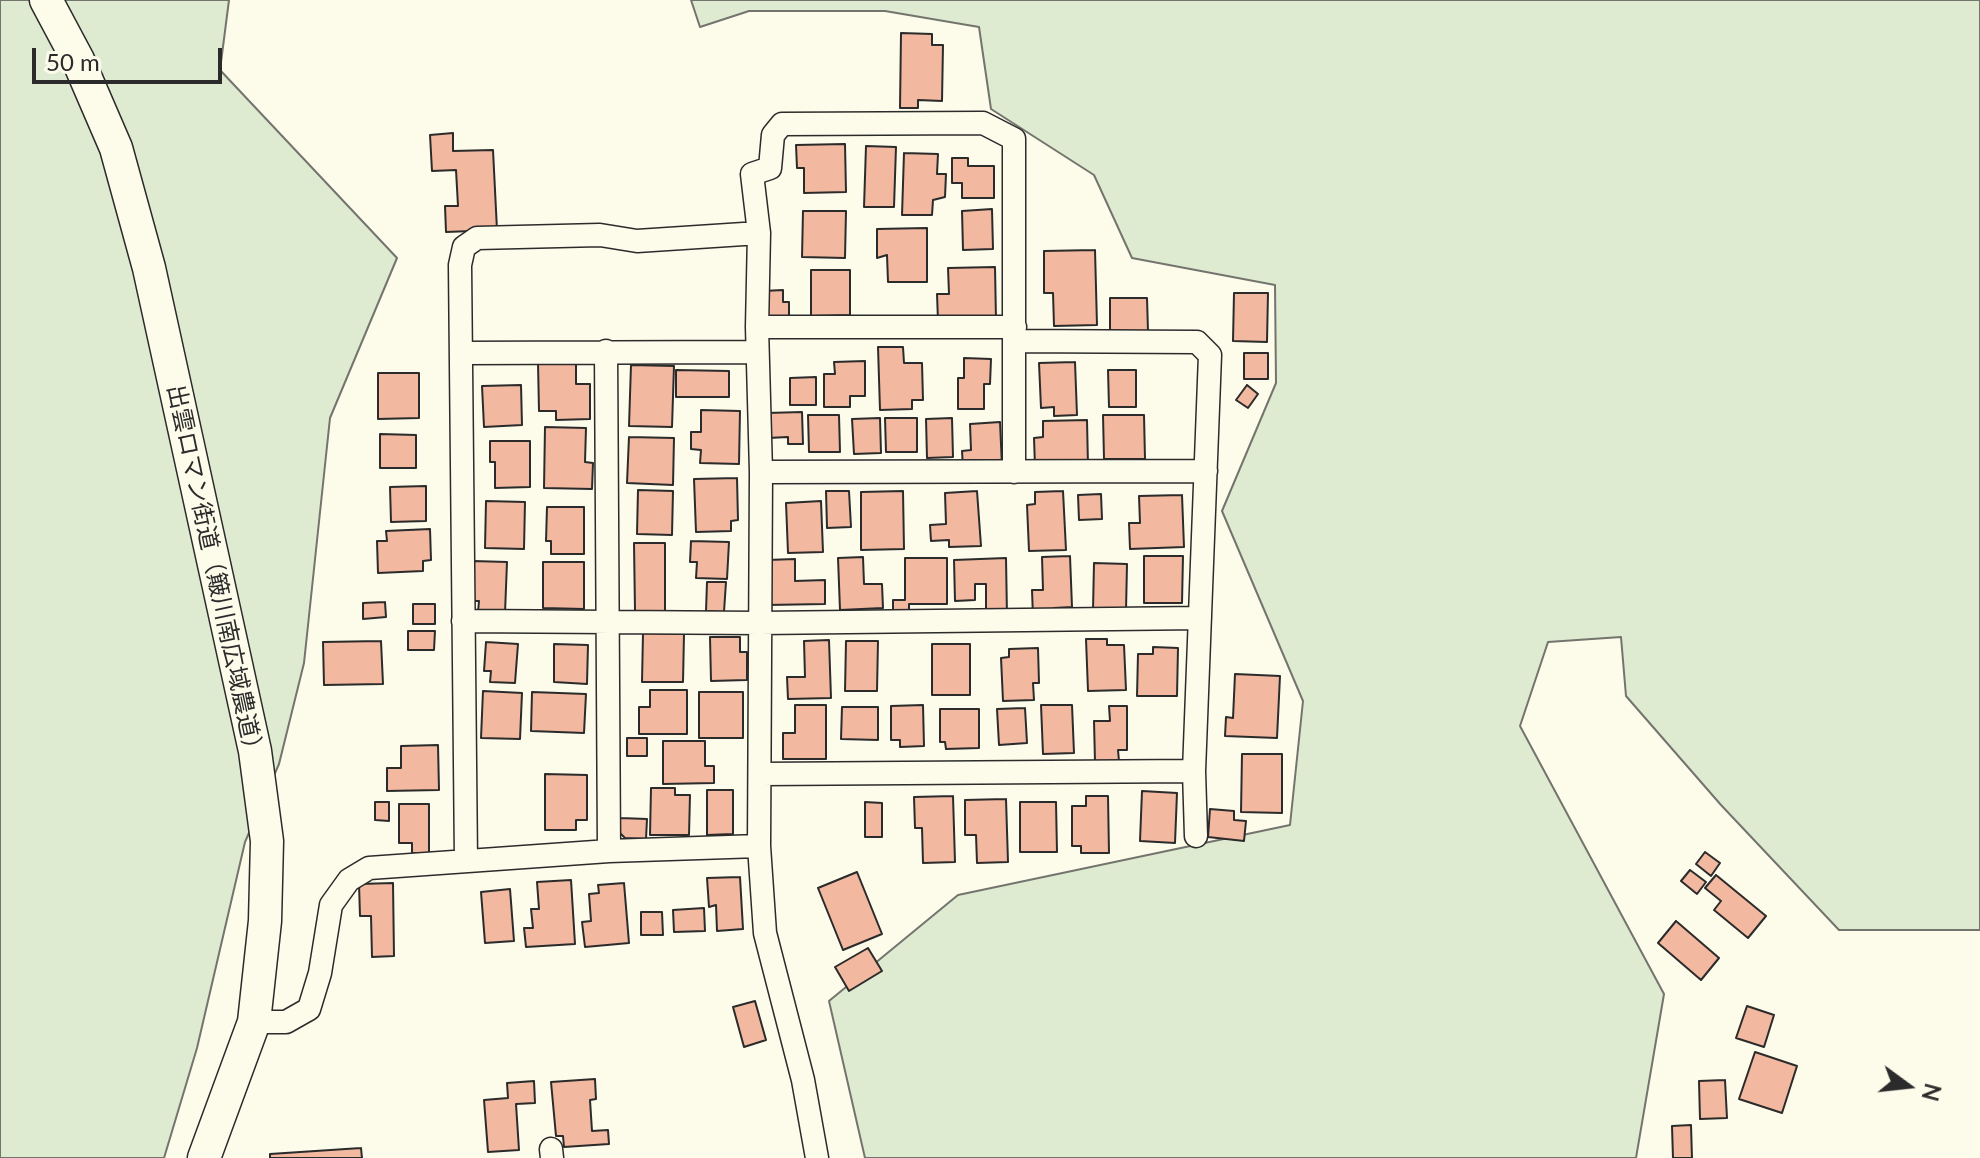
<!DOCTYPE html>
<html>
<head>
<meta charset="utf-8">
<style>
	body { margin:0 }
	#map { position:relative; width:1980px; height:1158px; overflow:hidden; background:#fdfbea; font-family:Lato,sans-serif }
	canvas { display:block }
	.north { position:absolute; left:1868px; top:1046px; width:80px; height:80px; -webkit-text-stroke:6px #fdfbea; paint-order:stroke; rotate:105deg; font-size:22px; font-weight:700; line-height:32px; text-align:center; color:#2b2b2b }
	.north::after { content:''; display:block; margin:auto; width:28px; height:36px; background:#2b2b2b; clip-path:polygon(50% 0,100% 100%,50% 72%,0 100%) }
	.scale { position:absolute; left:32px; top:48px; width:190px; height:36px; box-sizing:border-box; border:4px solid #2b2b2b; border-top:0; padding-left:10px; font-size:24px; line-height:28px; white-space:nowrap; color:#2b2b2b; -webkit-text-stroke:6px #fdfbea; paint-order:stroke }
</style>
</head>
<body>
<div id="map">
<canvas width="1980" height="1158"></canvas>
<div class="north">N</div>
<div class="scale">50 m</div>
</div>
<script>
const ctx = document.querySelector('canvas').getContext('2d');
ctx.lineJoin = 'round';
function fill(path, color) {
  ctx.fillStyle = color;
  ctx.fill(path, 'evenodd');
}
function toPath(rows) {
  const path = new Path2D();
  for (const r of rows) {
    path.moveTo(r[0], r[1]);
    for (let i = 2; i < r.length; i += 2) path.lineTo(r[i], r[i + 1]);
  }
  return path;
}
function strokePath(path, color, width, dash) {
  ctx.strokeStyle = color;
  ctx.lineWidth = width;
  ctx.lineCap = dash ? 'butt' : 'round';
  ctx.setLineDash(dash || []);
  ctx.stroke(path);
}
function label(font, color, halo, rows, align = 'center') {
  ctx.font = font + ' Lato,"Noto Sans JP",sans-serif';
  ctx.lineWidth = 6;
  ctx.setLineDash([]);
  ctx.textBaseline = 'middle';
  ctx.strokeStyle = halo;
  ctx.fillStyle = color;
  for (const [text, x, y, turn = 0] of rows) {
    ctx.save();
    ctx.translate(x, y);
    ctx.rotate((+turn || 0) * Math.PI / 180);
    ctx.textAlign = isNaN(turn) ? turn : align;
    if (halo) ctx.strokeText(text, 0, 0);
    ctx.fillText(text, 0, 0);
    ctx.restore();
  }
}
const green = toPath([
	[0,0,229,0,220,70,397,258,330,418,304,663,279,764,245,842,197,1048,164,1158,0,1158,0,0],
	[691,0,1980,0,1980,930,1839,930,1721,805,1626,696,1621,637,1548,642,1520,726,1664,994,1636,1158,865,1158,829,1001,958,895,1290,825,1303,701,1222,511,1276,383,1275,285,1132,258,1094,175,991,109,979,27,885,11,749,11,700,27,691,0]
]);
const building = toPath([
	[901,33,932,34,932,45,943,45,942,101,918,100,918,108,900,108,901,33],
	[453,133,453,151,493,150,497,230,446,232,445,206,458,206,456,170,432,171,430,135,453,133],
	[845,144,846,192,804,193,804,168,797,168,796,145,845,144],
	[866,146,896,147,894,207,864,207,866,146],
	[904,153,938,154,937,174,946,174,945,197,933,200,932,215,902,215,904,153],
	[952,158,968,158,968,166,994,166,994,198,962,198,962,183,952,183,952,158],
	[992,209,993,249,963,250,962,211,992,209],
	[803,211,846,211,845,258,802,257,803,211],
	[927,228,927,282,888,282,887,255,877,258,877,229,927,228],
	[1095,250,1097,325,1054,326,1053,293,1044,293,1044,251,1095,250],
	[995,267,996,320,938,321,937,294,949,294,948,268,995,267],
	[811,270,850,270,850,315,811,316,811,270],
	[783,290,783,302,789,302,789,323,765,324,763,291,783,290],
	[1234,293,1268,293,1267,342,1233,341,1234,293],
	[1110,298,1147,298,1148,331,1110,331,1110,298],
	[878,347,903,347,904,363,922,363,923,400,912,400,912,409,880,410,878,347],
	[1244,353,1268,353,1268,379,1244,379,1244,353],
	[964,358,991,359,990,384,984,384,984,409,958,409,958,378,964,378,964,358],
	[865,361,865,396,850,396,850,407,824,407,824,374,835,374,834,362,865,361],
	[1075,362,1077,415,1054,416,1054,407,1041,408,1039,363,1075,362],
	[538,363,576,363,576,384,590,384,590,419,556,420,556,411,539,411,538,363],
	[631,365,674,366,672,427,629,426,631,365],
	[676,370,729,371,729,397,676,397,676,370],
	[1108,370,1136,370,1136,407,1109,407,1108,370],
	[378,373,419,373,419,418,378,419,378,373],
	[816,377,816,405,790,405,790,378,816,377],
	[521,385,522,425,484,427,482,386,521,385],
	[1247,385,1258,394,1248,408,1236,400,1247,385],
	[701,410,740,411,739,464,700,463,701,450,691,449,691,432,701,432,701,410],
	[802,412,803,444,788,444,788,437,768,438,767,413,802,412],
	[808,415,839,415,840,452,809,452,808,415],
	[1103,415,1144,415,1145,459,1104,459,1103,415],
	[880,418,881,453,854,454,852,419,880,418],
	[885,418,917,418,917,452,886,452,885,418],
	[952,418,953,457,927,458,926,419,952,418],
	[1087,420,1088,466,1035,467,1034,438,1043,437,1043,421,1087,420],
	[1000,422,1002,466,963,468,962,451,971,450,970,424,1000,422],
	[545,427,586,428,585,462,593,463,592,489,544,488,545,427],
	[380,434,416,435,416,468,380,468,380,434],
	[629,437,674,438,673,485,627,483,629,437],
	[490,441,530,441,530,487,495,488,495,462,490,462,490,441],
	[737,478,738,520,731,521,731,531,696,532,694,479,737,478],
	[426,486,426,521,391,522,390,487,426,486],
	[638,490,673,491,672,535,637,534,638,490],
	[826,491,849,491,851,527,827,528,826,491],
	[903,491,904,549,861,550,861,492,903,491],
	[977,491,981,546,949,547,949,540,931,541,930,525,946,524,945,493,977,491],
	[1063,491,1066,550,1029,551,1027,505,1035,504,1035,492,1063,491],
	[1101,494,1102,519,1079,520,1078,495,1101,494],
	[1182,495,1184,547,1130,549,1129,523,1140,523,1139,496,1182,495],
	[486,501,525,502,524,549,485,548,486,501],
	[821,501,823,552,788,553,786,503,821,501],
	[547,507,584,507,584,554,551,554,551,541,546,541,547,507],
	[430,529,431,560,423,561,423,571,378,573,377,541,387,541,386,531,430,529],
	[691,541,729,542,727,579,696,578,697,562,690,562,691,541],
	[634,543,665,543,665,611,635,611,634,543],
	[1070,556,1072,607,1054,608,1054,617,1033,617,1032,590,1043,590,1042,557,1070,556],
	[1144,556,1183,556,1182,603,1144,603,1144,556],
	[863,557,864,584,882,584,883,608,840,610,838,558,863,557],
	[905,558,947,558,947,604,909,604,909,617,893,617,893,600,905,600,905,558],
	[1006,558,1007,616,986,616,986,584,975,584,975,600,955,601,954,560,1006,558],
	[795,559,795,581,825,580,825,604,767,605,767,560,795,559],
	[473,561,507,562,505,613,478,612,479,601,472,601,473,561],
	[543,562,584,562,584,609,543,608,543,562],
	[1094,563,1127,564,1126,611,1093,610,1094,563],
	[707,582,726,582,724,612,706,611,707,582],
	[385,602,386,617,363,619,363,603,385,602],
	[413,604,435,604,435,624,413,624,413,604],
	[408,631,435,631,434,650,408,650,408,631],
	[643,633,684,634,683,682,642,682,643,633],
	[710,637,740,637,740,652,747,652,747,680,711,681,710,637],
	[1086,639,1107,639,1107,645,1124,645,1126,690,1088,691,1086,639],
	[829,640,831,698,788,699,787,677,805,677,804,641,829,640],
	[381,641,383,684,324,685,323,642,381,641],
	[846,641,878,641,877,691,845,691,846,641],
	[486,642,518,644,515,683,490,682,491,671,484,671,486,642],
	[554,644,588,645,587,684,554,682,554,644],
	[932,644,970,644,970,695,932,695,932,644],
	[1153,647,1178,648,1177,696,1137,696,1138,654,1153,654,1153,647],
	[1038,648,1039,683,1033,683,1034,700,1003,701,1001,658,1009,657,1009,649,1038,648],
	[1235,674,1280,676,1277,738,1225,736,1226,717,1233,718,1235,674],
	[650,690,687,690,687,734,639,734,639,707,650,707,650,690],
	[483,691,522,693,520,739,481,738,483,691],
	[532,692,586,694,584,733,531,731,532,692],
	[699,692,743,692,743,738,699,738,699,692],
	[795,705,826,705,826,759,783,759,783,733,795,733,795,705],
	[923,705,924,746,900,747,900,740,891,740,891,706,923,705],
	[1041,705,1072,705,1074,753,1043,754,1041,705],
	[1109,706,1127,706,1127,750,1118,750,1119,761,1095,762,1094,721,1110,721,1109,706],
	[842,707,878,707,878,740,841,739,842,707],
	[1025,708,1027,743,999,745,997,709,1025,708],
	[940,709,979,709,979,748,946,749,945,742,940,742,940,709],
	[627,738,647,738,647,756,627,756,627,738],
	[663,741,705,741,705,766,714,766,714,783,663,784,663,741],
	[438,745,439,790,387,791,387,768,401,768,401,746,438,745],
	[1242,754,1282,754,1282,813,1241,812,1242,754],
	[545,774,587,775,587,820,576,820,576,830,545,830,545,774],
	[651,788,675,788,675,795,690,795,689,835,650,835,651,788],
	[707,790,733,790,733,834,707,835,707,790],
	[1142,791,1177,793,1175,843,1140,841,1142,791],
	[953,796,955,862,923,863,922,828,915,828,914,797,953,796],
	[1086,796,1108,796,1109,853,1081,853,1081,846,1072,846,1072,806,1086,806,1086,796],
	[1006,799,1008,862,977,863,976,835,965,835,965,800,1006,799],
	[375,802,389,802,389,821,375,820,375,802],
	[865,802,882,803,882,837,865,837,865,802],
	[1020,802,1056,802,1057,852,1020,852,1020,802],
	[399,804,429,804,429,853,412,853,412,843,399,843,399,804],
	[1210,809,1234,811,1234,820,1246,821,1244,841,1208,837,1210,809],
	[620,818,647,819,646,839,625,838,619,832,620,818],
	[1705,852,1720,863,1711,876,1696,864,1705,852],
	[1690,870,1706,882,1697,894,1681,881,1690,870],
	[857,872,882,934,843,950,818,888,857,872],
	[1716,875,1766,916,1748,938,1714,910,1721,901,1705,888,1716,875],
	[740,877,743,929,717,931,716,905,709,907,707,878,740,877],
	[571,880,575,944,526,947,524,928,533,928,531,909,539,909,537,882,571,880],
	[393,883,394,956,372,957,371,916,360,916,359,884,393,883],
	[624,883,629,943,585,947,582,922,591,921,589,894,599,893,598,885,624,883],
	[510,889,514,941,485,943,481,892,510,889],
	[704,908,705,931,674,932,673,910,704,908],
	[641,912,662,912,663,935,641,935,641,912],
	[1676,921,1719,958,1701,980,1658,943,1676,921],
	[868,948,882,971,849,991,835,967,868,948],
	[755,1001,766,1040,744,1047,733,1007,755,1001],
	[1747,1006,1774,1015,1764,1047,1736,1038,1747,1006],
	[1755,1052,1797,1066,1782,1113,1739,1099,1755,1052],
	[595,1079,596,1099,590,1100,592,1131,608,1130,609,1144,564,1147,563,1136,556,1136,551,1082,595,1079],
	[1725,1080,1727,1118,1700,1119,1699,1081,1725,1080],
	[534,1081,535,1103,516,1104,519,1150,488,1152,484,1100,508,1098,507,1083,534,1081],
	[1691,1125,1692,1158,1673,1158,1672,1126,1691,1125],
	[361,1148,362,1158,270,1158,270,1154,361,1148]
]);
const street = toPath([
	[757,327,1015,327],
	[1014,341,1197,342,1210,355,1194,771,1196,836],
	[606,351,609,851],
	[462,353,757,352],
	[761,472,1206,471],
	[463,621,760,623,1200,618],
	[761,774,1194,771],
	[466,861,460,265,464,247,477,238,600,235,637,241,759,233],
	[254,1022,286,1022,309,1009,320,973,331,905,349,880,369,868,609,851,759,846],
	[551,1149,552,1158],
	[817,1158,803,1080,765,933,759,846,761,472,757,327,759,233,752,174,770,168,773,135,782,124,983,123,1014,139,1014,472]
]);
const secondary = toPath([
	[46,0,78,60,116,148,149,268,255,751,267,841,265,921,254,1022,204,1158]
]);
const streetNames = [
	["出雲ロマン街道（簸川南広域農道）",215,573,78]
];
fill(green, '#deebd1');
strokePath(green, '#74746e', 2);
fill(building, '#f2b8a0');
strokePath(building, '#2b2b2b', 2);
strokePath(street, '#2b2b2b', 25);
strokePath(secondary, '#2b2b2b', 35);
strokePath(street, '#fdfbea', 22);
strokePath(secondary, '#fdfbea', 32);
label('24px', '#2b2b2b', '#fdfbea', streetNames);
</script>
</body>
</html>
